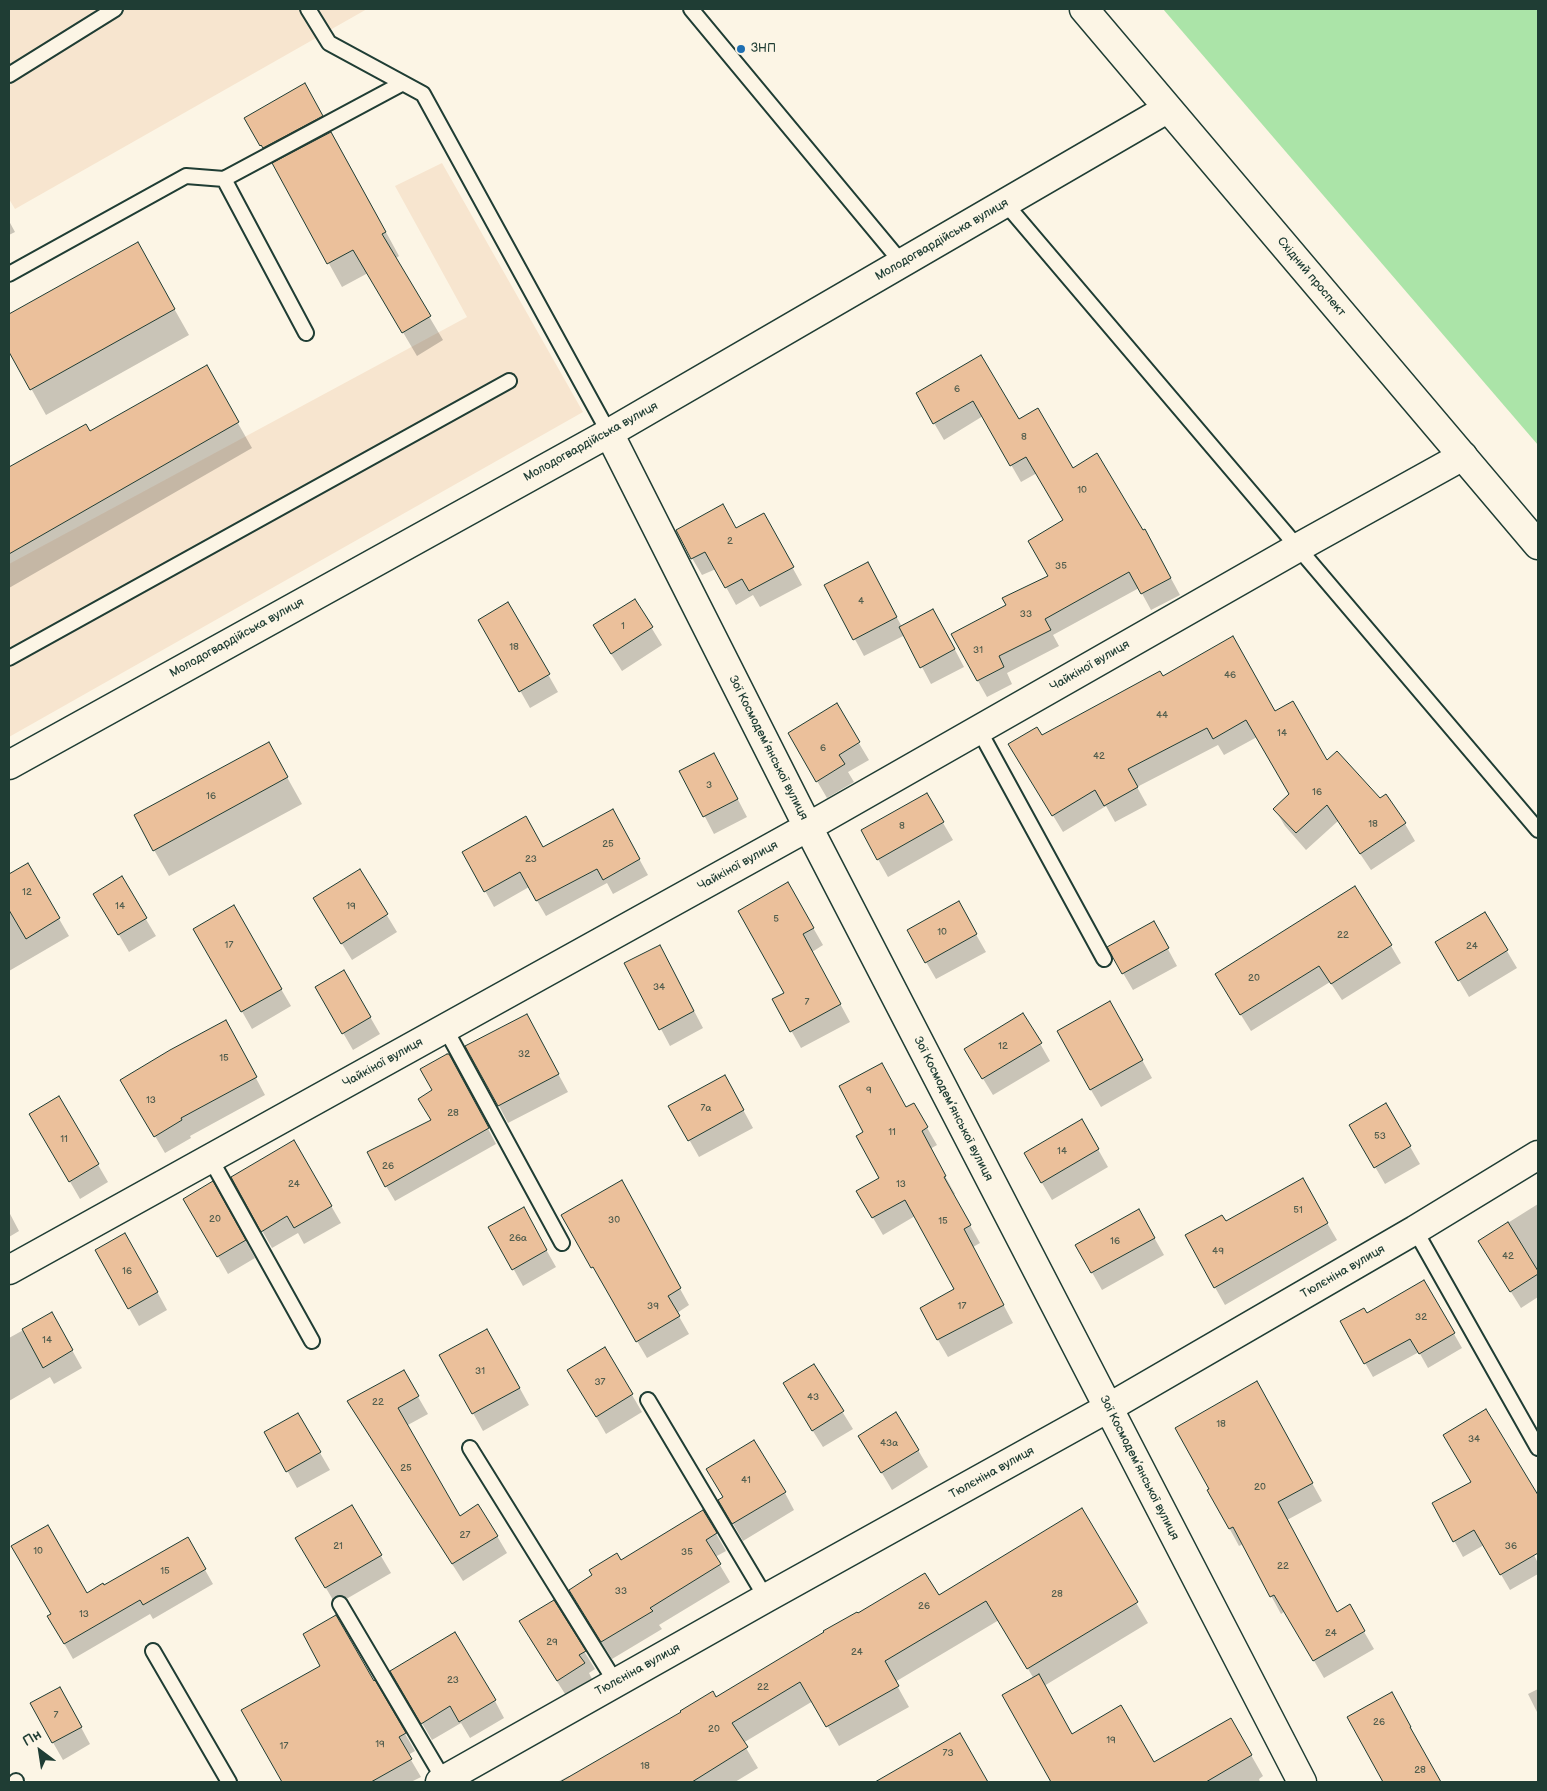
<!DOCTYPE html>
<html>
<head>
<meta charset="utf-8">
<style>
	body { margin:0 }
	#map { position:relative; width:1547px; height:1791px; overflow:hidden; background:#fcf5e5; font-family:"Balsamiq Sans",sans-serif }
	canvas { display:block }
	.frame { position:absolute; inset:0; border:10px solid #1f3d34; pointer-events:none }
	.north { position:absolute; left:15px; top:1726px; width:50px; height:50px; -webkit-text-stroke:4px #fcf5e5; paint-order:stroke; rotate:329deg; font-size:14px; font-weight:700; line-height:20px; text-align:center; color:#1f3d34 }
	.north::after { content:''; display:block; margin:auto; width:18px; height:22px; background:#1f3d34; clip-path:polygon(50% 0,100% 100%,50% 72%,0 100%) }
</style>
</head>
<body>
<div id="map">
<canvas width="1547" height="1791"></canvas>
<div class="frame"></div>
<div class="north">Пн</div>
</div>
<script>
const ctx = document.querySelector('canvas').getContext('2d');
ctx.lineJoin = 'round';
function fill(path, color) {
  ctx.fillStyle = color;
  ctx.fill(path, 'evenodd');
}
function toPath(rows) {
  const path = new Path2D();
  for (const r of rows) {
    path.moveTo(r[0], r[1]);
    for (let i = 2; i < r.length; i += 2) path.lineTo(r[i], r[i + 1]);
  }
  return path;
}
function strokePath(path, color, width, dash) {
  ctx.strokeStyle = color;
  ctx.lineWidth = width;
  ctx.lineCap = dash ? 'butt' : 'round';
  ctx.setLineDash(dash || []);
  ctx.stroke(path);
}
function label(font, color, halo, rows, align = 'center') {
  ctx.font = font + ' "Balsamiq Sans",sans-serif';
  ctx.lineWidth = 4.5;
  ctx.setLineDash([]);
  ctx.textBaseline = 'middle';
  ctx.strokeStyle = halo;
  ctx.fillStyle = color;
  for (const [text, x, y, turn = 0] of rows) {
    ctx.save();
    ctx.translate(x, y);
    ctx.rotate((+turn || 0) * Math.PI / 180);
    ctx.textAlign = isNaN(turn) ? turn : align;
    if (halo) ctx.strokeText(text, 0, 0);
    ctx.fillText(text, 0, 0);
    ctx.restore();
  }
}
const built = toPath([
	[9,9,367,9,15,209,9,199],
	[442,163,583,412,9,737,9,564,467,317,395,186]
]);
const green = toPath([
	[1163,9,1538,9,1538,445]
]);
const shadow = toPath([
	[315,102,399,256,395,259,443,340,417,356,368,273,342,287,272,161,271,162,245,118],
	[9,221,15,232,9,235],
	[137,243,189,335,46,415,9,349,9,315],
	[981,356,1018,420,1142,532,1154,547,1180,595,1151,610,1139,588,1053,635,1059,646,1007,673,1012,684,987,697,978,681,1007,606,1050,576,1065,521,1037,473,1021,482,983,416,944,440,917,394],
	[206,367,252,448,9,588,9,469,85,426,90,432],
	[736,529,773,532,802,585,760,607,753,595,736,605,716,569,702,575,692,558],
	[877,581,902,627,943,627,964,667,931,684,905,635,864,656,826,586],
	[635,601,662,645,622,671,604,643],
	[508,604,558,692,530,708,480,620],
	[1162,677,1275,713,1327,762,1380,799,1405,824,1415,841,1371,870,1338,821,1306,850,1285,826,1275,809,1291,794,1257,737,1224,755,1218,745,1137,787,1147,805,1115,822,1106,806,1063,832,1020,761,1041,737],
	[836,705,869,760,848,772,854,782,827,798,789,733],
	[283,770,302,804,169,876,154,850],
	[681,771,723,771,747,817,714,834],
	[926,794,953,840,888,877,862,831],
	[621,826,648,875,613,894,607,883,546,916,529,887,494,907,464,852,543,849],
	[27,864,69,936,9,971,9,875],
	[360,871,397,932,352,960,324,915],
	[121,878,156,936,129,952,95,894],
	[788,884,823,945,812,952,850,1022,801,1048,774,1000,786,993],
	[958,903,986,952,936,979,908,931],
	[233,907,291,1006,252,1029,195,929],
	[1485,914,1517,968,1469,997,1437,943],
	[1163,940,1177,966,1133,990,1123,973],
	[1391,946,1401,963,1342,1000,1330,982,1251,1031,1226,991],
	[669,963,703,1028,670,1046,661,1029],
	[344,972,380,1034,353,1050,317,988],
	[1023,1014,1050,1061,993,1095,965,1049],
	[1120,1020,1152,1078,1101,1107,1091,1090],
	[536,1033,568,1092,508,1123,499,1106],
	[235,1039,265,1095,190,1136,191,1138,165,1153,122,1080],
	[458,1071,496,1144,395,1201,386,1186,432,1121],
	[734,1093,753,1128,699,1157,670,1106],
	[59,1098,108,1182,80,1199,31,1114],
	[914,1105,937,1145,930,1149,955,1194,953,1195,980,1243,973,1247,1013,1323,948,1357,938,1340,956,1290,915,1216,883,1235,858,1192,881,1179,906,1109],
	[1386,1105,1420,1164,1385,1184,1351,1125],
	[1082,1121,1108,1167,1052,1200,1025,1154],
	[294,1142,341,1223,304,1244,298,1233,272,1248,232,1178],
	[1302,1180,1337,1240,1225,1305,1186,1236,1225,1223],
	[621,1182,689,1305,677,1313,689,1334,647,1358,563,1215],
	[213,1183,255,1258,228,1274,185,1199],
	[1538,1204,1538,1297,1521,1308,1479,1241],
	[523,1209,556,1267,523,1286,490,1227],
	[1139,1211,1164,1255,1102,1290,1077,1246],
	[9,1212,19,1231,9,1237],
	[96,1250,135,1251,167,1310,139,1326],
	[1424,1281,1462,1348,1428,1368,1419,1352,1373,1377,1342,1322,1367,1315],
	[52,1314,82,1368,54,1384,50,1377,9,1401,9,1338],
	[497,1347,529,1405,483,1431,441,1356],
	[605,1349,642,1412,606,1434,579,1387],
	[814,1366,853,1429,823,1447,794,1401],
	[403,1371,428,1414,406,1426,460,1517,497,1536,507,1553,463,1581,348,1402],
	[1266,1400,1322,1501,1287,1520,1337,1613,1349,1606,1374,1649,1324,1678,1285,1611,1281,1614,1243,1544,1239,1546,1209,1491],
	[298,1415,330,1470,297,1488,266,1433],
	[918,1450,928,1467,892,1490,870,1453],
	[785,1493,794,1510,743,1541,720,1501,725,1498],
	[1434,1504,1512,1512,1538,1563,1538,1574,1510,1590,1484,1545,1463,1557],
	[352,1507,391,1573,336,1605,297,1539],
	[1081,1510,1148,1623,1044,1686,1072,1735,1154,1764,1231,1720,1263,1776,1259,1779,1260,1782,1053,1782,1004,1695,1034,1679,999,1620,895,1682,909,1707,839,1746,813,1701,743,1743,758,1768,735,1782,557,1782,569,1776,570,1778,716,1698,857,1615,938,1597],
	[703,1511,726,1551,715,1557,730,1582,659,1625,662,1629,612,1659,580,1608,594,1576,621,1562],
	[187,1538,213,1584,153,1619,150,1614,73,1659,49,1617],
	[553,1601,595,1669,589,1673,593,1681,567,1697,530,1639],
	[392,1672,495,1701,504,1718,470,1738,461,1723,432,1740],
	[375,1682,415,1751,408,1755,421,1777,411,1782,284,1782,243,1710],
	[1538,1689,1538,1714,1528,1694],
	[31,1704,69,1705,90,1744,63,1760],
	[1401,1711,1440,1782,1384,1782,1348,1717],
	[959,1735,987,1782,881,1782,893,1775]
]);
const building = toPath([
	[305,83,323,116,263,148,261,145,260,146,244,118,305,83],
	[331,132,386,232,382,234,431,316,402,333,353,250,327,264,272,163,331,132],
	[138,242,175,309,30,390,9,352,9,314,138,242],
	[981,355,1019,419,1038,408,1073,468,1097,453,1143,530,1145,529,1171,578,1141,594,1129,572,1045,619,1051,630,999,656,1004,667,977,681,951,634,1006,605,1002,598,1048,576,1028,541,1063,520,1026,457,1010,466,973,401,933,424,916,393,981,355],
	[207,365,239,422,9,554,9,467,86,424,90,431,207,365],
	[723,504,736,528,764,513,794,567,749,591,742,579,725,588,705,552,691,559,676,530,723,504],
	[868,562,897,617,853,640,824,585,868,562],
	[635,599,653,627,611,654,593,625,635,599],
	[508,602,550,674,519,692,478,620,508,602],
	[933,609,955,649,920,668,899,627,933,609],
	[1233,636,1275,711,1293,701,1327,760,1337,751,1380,798,1386,794,1406,823,1360,854,1327,805,1296,833,1273,809,1289,794,1246,720,1213,739,1207,728,1128,769,1138,787,1104,806,1095,790,1052,816,1008,744,1037,727,1042,735,1160,671,1163,676,1233,636],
	[837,703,860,742,839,755,845,764,816,782,788,733,837,703],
	[269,742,288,777,153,851,134,815,269,742],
	[714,753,738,799,703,817,679,771,714,753],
	[927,793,944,822,877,860,861,830,927,793],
	[613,809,640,859,603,880,597,869,536,901,520,872,484,892,462,852,526,816,543,847,613,809],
	[28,863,60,918,26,939,9,910,9,874,28,863],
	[360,869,388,914,341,944,313,898,360,869],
	[122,876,147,918,118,935,93,894,122,876],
	[788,882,814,928,803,934,841,1004,790,1032,772,999,784,993,738,911,788,882],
	[1355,886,1392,945,1331,984,1319,966,1240,1015,1215,974,1355,886],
	[959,901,977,934,925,963,907,930,959,901],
	[234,905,282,989,241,1012,193,929,234,905],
	[1485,912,1508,950,1458,981,1435,942,1485,912],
	[1154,921,1169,948,1122,974,1107,947,1154,921],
	[660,945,694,1011,659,1030,624,963,660,945],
	[344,970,371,1017,342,1034,315,987,344,970],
	[1110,1001,1143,1060,1090,1090,1057,1031,1110,1001],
	[1023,1013,1042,1043,982,1079,964,1049,1023,1013],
	[527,1014,559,1074,498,1106,465,1046,527,1014],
	[226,1020,257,1077,181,1118,182,1120,154,1137,120,1080,170,1050,226,1020],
	[447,1054,449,1054,489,1128,385,1187,367,1152,431,1120,418,1099,432,1090,420,1069,447,1054],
	[882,1063,906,1107,914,1103,928,1127,922,1131,946,1176,944,1177,971,1225,964,1229,1004,1305,937,1340,920,1308,954,1289,905,1200,872,1218,856,1191,879,1178,856,1136,863,1132,839,1086,882,1063],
	[725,1075,744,1110,688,1141,668,1106,725,1075],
	[59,1096,99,1164,69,1182,29,1114,59,1096],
	[1386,1103,1411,1146,1374,1168,1349,1125,1386,1103],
	[1082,1119,1099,1149,1041,1183,1024,1153,1082,1119],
	[294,1140,332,1206,294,1228,287,1216,261,1232,231,1177,294,1140],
	[1303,1178,1328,1223,1214,1288,1185,1235,1222,1215,1226,1221,1303,1178],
	[622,1180,681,1288,668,1296,680,1316,636,1342,593,1267,591,1268,561,1215,622,1180],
	[213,1181,246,1240,217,1257,183,1199,213,1181],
	[524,1207,547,1250,512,1270,488,1227,524,1207],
	[1139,1209,1155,1238,1091,1273,1075,1245,1139,1209],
	[1508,1222,1538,1271,1538,1274,1510,1292,1478,1241,1508,1222],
	[125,1233,158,1292,128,1309,95,1250,125,1233],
	[1424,1280,1455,1333,1419,1354,1410,1339,1364,1364,1340,1321,1364,1308,1367,1313,1424,1280],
	[52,1312,73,1350,43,1368,22,1329,52,1312],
	[487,1329,520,1388,472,1414,439,1355,487,1329],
	[605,1347,633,1394,596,1417,567,1370,605,1347],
	[814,1364,844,1411,812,1431,783,1383,814,1364],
	[404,1370,419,1396,398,1408,460,1516,478,1504,498,1536,452,1564,347,1401,404,1370],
	[1257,1381,1313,1483,1278,1502,1337,1612,1350,1604,1365,1631,1313,1661,1274,1595,1270,1597,1233,1527,1229,1529,1207,1490,1209,1489,1175,1428,1257,1381],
	[1486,1409,1538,1495,1538,1553,1500,1575,1474,1530,1453,1542,1432,1503,1471,1482,1443,1435,1486,1409],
	[896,1412,919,1450,881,1473,858,1436,896,1412],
	[298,1413,321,1452,286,1472,264,1432,298,1413],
	[754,1440,786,1492,732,1524,718,1500,723,1497,706,1469,754,1440],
	[352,1505,382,1555,325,1588,295,1538,352,1505],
	[1082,1508,1138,1602,1027,1669,986,1601,885,1661,899,1686,826,1727,800,1682,732,1723,748,1747,692,1782,560,1782,681,1712,680,1711,713,1691,716,1697,824,1632,823,1631,857,1612,858,1613,925,1573,939,1595,1082,1508],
	[703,1510,717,1533,706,1540,721,1564,650,1608,653,1611,601,1642,569,1590,592,1575,589,1570,617,1553,621,1560,703,1510],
	[48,1525,87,1593,103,1583,104,1585,188,1537,206,1569,143,1605,140,1600,64,1644,47,1616,51,1614,11,1546,48,1525],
	[554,1600,586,1651,579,1655,585,1663,557,1681,519,1621,554,1600],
	[336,1615,374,1681,375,1680,406,1733,399,1737,412,1759,371,1782,282,1782,241,1710,320,1666,303,1634,336,1615],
	[455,1632,496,1700,459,1722,450,1706,421,1724,390,1671,455,1632],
	[1039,1674,1072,1734,1121,1705,1154,1762,1231,1718,1252,1755,1206,1782,1051,1782,1002,1695,1039,1674],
	[60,1687,82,1727,52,1743,30,1703,60,1687],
	[1392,1692,1411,1727,1410,1727,1441,1782,1383,1782,1347,1717,1392,1692],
	[960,1733,988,1782,875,1782,960,1733]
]);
const service = toPath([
	[308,9,329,43,423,94,609,433],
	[691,9,902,263],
	[9,75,115,9],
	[224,179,306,333],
	[1005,203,1538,830],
	[9,274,186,176,224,179,403,83],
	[9,658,509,381],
	[979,730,1104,959],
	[445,1028,562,1243],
	[210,1158,312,1341],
	[1415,1230,1538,1448],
	[648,1400,766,1598],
	[470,1448,616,1683],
	[340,1604,444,1780],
	[153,1651,229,1782],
	[16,1781,16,1782]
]);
const minor = toPath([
	[609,433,808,827,1302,1782],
	[9,765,609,433,1167,109],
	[9,1270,808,827,1299,547,1463,456],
	[440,1782,766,1598,1108,1408,1415,1230,1538,1155]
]);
const secondary = toPath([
	[1084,9,1538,545]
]);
const markers = [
	[741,49,5,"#1f6fb2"]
];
const numberNames = [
	["6",957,389],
	["8",1024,437],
	["10",1082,490],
	["2",730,541],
	["35",1061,566],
	["4",861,601],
	["33",1026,614],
	["1",623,626],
	["18",514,647],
	["31",978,650],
	["46",1230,675],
	["44",1162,715],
	["14",1282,733],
	["6",823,748],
	["42",1099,756],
	["3",709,785],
	["16",1317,792],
	["16",211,796],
	["18",1373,824],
	["8",902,826],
	["25",608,844],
	["23",531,859],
	["12",27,892],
	["14",120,906],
	["19",351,906],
	["5",776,919],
	["10",942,932],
	["22",1343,935],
	["17",229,945],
	["24",1472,946],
	["20",1254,978],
	["34",659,987],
	["7",807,1002],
	["12",1003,1046],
	["32",524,1054],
	["15",224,1058],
	["9",869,1090],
	["13",151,1100],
	["7а",706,1108],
	["28",453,1113],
	["11",892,1132],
	["53",1380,1136],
	["11",64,1139],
	["14",1062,1151],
	["26",388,1166],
	["24",294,1184],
	["13",901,1184],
	["51",1298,1210],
	["20",215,1219],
	["30",614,1220],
	["15",943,1221],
	["26а",518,1238],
	["16",1115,1241],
	["49",1218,1251],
	["42",1508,1256],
	["16",127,1271],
	["39",653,1306],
	["17",962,1306],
	["32",1421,1317],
	["14",47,1340],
	["31",480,1371],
	["37",600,1382],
	["43",813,1397],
	["22",378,1402],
	["18",1221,1424],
	["34",1474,1439],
	["43а",889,1443],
	["25",406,1468],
	["41",746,1480],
	["20",1260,1487],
	["27",465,1535],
	["21",338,1546],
	["36",1511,1546],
	["10",38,1551],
	["35",687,1552],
	["22",1283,1566],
	["15",165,1571],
	["33",621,1591],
	["28",1057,1594],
	["26",924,1606],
	["13",84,1614],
	["24",1331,1633],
	["29",552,1642],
	["24",857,1652],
	["23",453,1680],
	["22",763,1687],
	["7",56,1715],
	["26",1379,1722],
	["20",714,1729],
	["19",1111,1740],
	["19",380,1744],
	["17",284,1746],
	["73",948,1753],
	["18",645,1766],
	["28",1420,1770]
];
const poiNames = [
	["ЗНП",751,49]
];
const streetNames = [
	["Молодогвардійська вулиця",942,240,-30],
	["Східний проспект",1311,277,50],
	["Молодогвардійська вулиця",591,442,-29],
	["Молодогвардійська вулиця",237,638,-29],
	["Чайкіної вулиця",1090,666,-30],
	["Зої Космодем’янської вулиця",768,748,63],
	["Чайкіної вулиця",738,866,-29],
	["Чайкіної вулиця",383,1063,-29],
	["Зої Космодем’янської вулиця",953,1109,63],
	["Тюлєніна вулиця",1343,1272,-30],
	["Зої Космодем’янської вулиця",1139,1468,63],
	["Тюлєніна вулиця",992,1473,-29],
	["Тюлєніна вулиця",638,1670,-29]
];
fill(built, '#f7e5cf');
fill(green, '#abe4a8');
fill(shadow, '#0003');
fill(building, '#ebc09b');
strokePath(building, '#1f3d34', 1);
strokePath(service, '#1f3d34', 18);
strokePath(minor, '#1f3d34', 31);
strokePath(secondary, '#1f3d34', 31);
strokePath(service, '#fcf5e5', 14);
strokePath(minor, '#fcf5e5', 28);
strokePath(secondary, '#fcf5e5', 28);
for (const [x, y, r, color] of markers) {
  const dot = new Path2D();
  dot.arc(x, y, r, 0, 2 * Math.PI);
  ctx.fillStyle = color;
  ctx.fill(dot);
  strokePath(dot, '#fcf5e5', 2);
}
label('10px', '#525e4e', null, numberNames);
label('12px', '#1f3d34', '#fcf5e5', poiNames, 'left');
label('12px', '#1f3d34', '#fcf5e5', streetNames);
</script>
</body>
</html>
